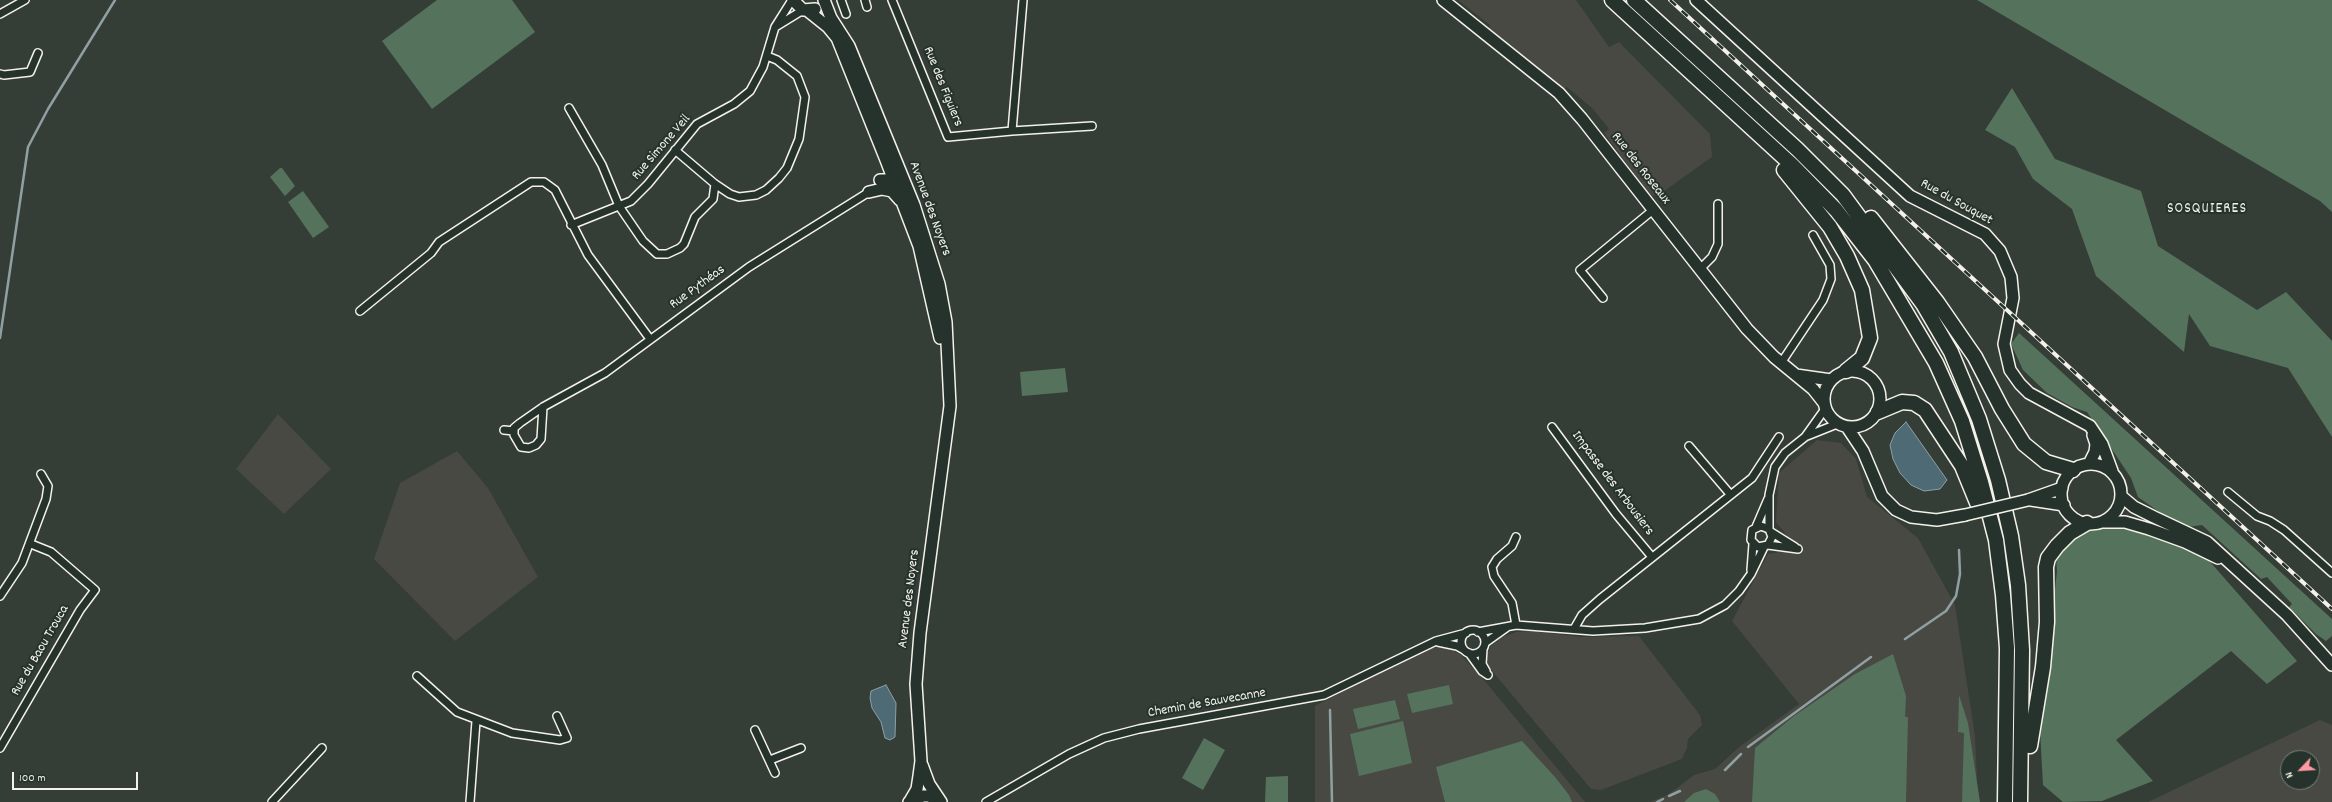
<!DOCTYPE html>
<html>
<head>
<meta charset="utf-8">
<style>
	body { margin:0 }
	#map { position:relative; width:2332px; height:802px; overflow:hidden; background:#353d37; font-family:Dekko,sans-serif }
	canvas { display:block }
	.north { position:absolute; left:2280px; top:750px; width:40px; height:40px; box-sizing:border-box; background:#26332d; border:1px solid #787f78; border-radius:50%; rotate:245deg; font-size:11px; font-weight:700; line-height:16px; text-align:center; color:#f4f1e8 }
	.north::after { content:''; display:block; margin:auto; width:14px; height:18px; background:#ff9aa2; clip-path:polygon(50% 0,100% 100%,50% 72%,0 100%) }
	.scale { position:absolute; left:12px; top:772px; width:126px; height:18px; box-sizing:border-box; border:2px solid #f4f1e8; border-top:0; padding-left:5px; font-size:12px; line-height:14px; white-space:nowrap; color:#f4f1e8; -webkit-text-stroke:3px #26332d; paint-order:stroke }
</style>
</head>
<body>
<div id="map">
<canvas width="2332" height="802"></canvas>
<div class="north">N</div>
<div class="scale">100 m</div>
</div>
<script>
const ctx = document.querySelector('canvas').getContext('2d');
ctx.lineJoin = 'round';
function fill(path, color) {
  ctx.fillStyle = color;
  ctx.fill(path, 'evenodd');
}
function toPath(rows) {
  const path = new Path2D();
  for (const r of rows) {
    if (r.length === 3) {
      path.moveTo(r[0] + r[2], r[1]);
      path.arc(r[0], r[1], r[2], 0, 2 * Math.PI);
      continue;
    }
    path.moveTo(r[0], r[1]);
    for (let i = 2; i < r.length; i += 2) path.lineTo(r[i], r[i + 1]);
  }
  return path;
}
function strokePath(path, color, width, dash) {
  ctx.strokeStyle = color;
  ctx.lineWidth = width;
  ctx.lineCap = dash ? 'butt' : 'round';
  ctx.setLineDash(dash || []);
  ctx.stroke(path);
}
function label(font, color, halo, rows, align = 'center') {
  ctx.font = font + ' Dekko,sans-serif';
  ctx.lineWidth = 4;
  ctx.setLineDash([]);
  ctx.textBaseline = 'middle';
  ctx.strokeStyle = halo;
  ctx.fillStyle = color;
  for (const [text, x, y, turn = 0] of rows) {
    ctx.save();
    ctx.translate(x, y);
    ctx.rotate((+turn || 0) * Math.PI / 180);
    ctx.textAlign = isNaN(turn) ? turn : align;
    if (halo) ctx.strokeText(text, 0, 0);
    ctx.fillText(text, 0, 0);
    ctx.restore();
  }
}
const built = toPath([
	[1458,0,1576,0,1609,47,1619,42,1710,134,1712,157,1660,194,1653,196,1646,191,1604,133,1609,129,1593,109,1567,87,1563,90,1489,29,1490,25],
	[278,414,331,469,284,514,236,469],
	[1817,440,1841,443,1856,459,1867,497,1918,538,1955,605,1975,736,1978,802,1650,802,1669,794,1694,775,1715,769,1739,747,1799,704,1732,621,1768,554,1798,549,1776,522,1779,473],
	[457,451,488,488,538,577,455,641,374,559,400,483],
	[1531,631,1581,637,1639,636,1700,715,1702,725,1688,739,1687,748,1682,759,1601,790,1591,789,1487,665,1486,655,1491,646,1502,637,1516,632],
	[1445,647,1460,654,1484,680,1585,802,1315,802,1315,706,1428,648],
	[2320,720,2332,725,2332,802,2148,802],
	[2288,758,2312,758,2312,782,2288,782]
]);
const green = toPath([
	[437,0,512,0,535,32,432,109,382,41],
	[1977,0,2332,0,2332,212,2320,201],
	[2012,88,2055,159,2141,191,2158,246,2257,310,2286,292,2332,341,2332,437,2288,368,2210,346,2189,314,2184,352,2096,276,2072,209,2033,179,2015,147,1985,130],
	[280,168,282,168,295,186,285,196,270,177],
	[303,191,329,227,313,238,288,202],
	[2019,333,2332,619,2332,636,2326,641,2316,634,2289,607,2292,604,2267,577,2261,579,2202,525,2188,527,2165,516,2138,497,2131,478,2087,412,2072,407,2047,393,2023,370,2011,344],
	[1065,368,1068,392,1022,396,1020,372],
	[2101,528,2126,529,2158,537,2205,556,2297,661,2267,684,2231,651,2116,740,2153,781,2102,801,2063,802,2043,785,2040,730,2057,571,2056,557,2080,532],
	[1893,654,1906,696,1905,717,1908,717,1906,802,1752,802,1755,748,1794,716,1855,674],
	[1449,685,1453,704,1412,713,1407,694],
	[1959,695,1968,723,1980,802,1962,802,1964,733,1958,732],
	[1395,700,1400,719,1358,729,1353,709],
	[1403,721,1412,763,1359,776,1350,734],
	[1204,738,1225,750,1203,790,1182,778],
	[1522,741,1555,777,1569,795,1572,802,1445,802,1436,767],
	[1288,776,1288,802,1265,802,1266,777],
	[1706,789,1715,794,1720,802,1684,802,1694,793]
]);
const water = toPath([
	[1906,422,1947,480,1940,489,1924,491,1911,485,1900,473,1893,459,1890,445,1895,433,1906,422],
	[886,685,896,703,895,737,890,740,885,738,881,722,872,708,870,698,871,691,886,685]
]);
const stream = toPath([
	[0,338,28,147,48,109,115,0],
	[1905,639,1946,611,1956,596,1960,574,1959,550],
	[1330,710,1332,802],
	[1748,747,1871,657],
	[1725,770,1741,754],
	[1669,796,1680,791],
	[1657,802,1663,799]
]);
const street = toPath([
	[841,0,846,14],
	[865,0,867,7],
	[892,0,948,137,1012,131,1023,0],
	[0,14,25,0],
	[777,26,803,10],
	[0,74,4,75,30,72,38,53],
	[569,108,602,165,619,206,643,241,657,254,667,254,680,248,684,244,695,217,713,199,715,184],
	[1012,131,1092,126],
	[675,150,715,184,730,194,739,197,756,195,766,190,779,178,787,168,799,139,805,97,797,76,777,60,767,56],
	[571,225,631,201,648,184,697,124,734,104,750,91,763,67,775,27,792,0],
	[1699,270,1712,257,1718,244,1718,204],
	[1603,298,1580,270,1653,210],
	[360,311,431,253,439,242,531,182,544,182,555,190,588,255,650,339],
	[1781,363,1823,300,1831,279,1830,265,1813,235],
	[543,407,541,439,536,445,529,448,521,447,514,435,514,428,520,423,543,407,605,373,749,267,869,192],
	[1552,427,1616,514,1652,557],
	[504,430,514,431],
	[1807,436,1837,424],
	[1689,446,1730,494],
	[2228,492,2257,516,2270,521,2284,530,2332,573],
	[1756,527,1768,499],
	[1769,529,1769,495,1775,467,1785,453,1805,437,1825,409],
	[1771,532,1795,547],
	[1768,545,1772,537,1769,529,1761,526,1752,530,1751,540,1758,547,1768,545,1798,549],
	[1751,570,1753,544],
	[0,596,22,563,46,499,48,486,41,474],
	[1516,625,1512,603,1494,576,1492,567,1497,559,1512,546,1516,537],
	[1574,629,1582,615,1600,599,1752,478,1779,437],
	[1473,642,12],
	[1478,632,1516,625,1593,631,1645,628,1699,619,1725,605,1739,591,1751,574,1764,547],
	[1438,642,1457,646,1464,650],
	[1485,643,1506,628],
	[1483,649,1482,664,1486,671],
	[1469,653,1482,671,1488,675],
	[417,676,457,712,512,733,560,740,567,738,557,716],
	[755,730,775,773],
	[0,748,80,610,95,590,51,552,31,544],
	[770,760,801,748],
	[272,802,322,748],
	[470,802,476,721],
	[986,802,1069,754,1104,738,1139,729,1324,695,1436,641,1466,633]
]);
const secondary = toPath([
	[793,0,803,10,815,9],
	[824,0,831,18,849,46,914,205,939,284,946,322,950,406,920,633,916,684,921,761,919,776,917,789,910,801],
	[1443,0,1559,93,1582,119,1747,329,1774,357,1813,389,1824,403],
	[1696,0,1910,196,1985,234,2000,251,2011,277,2013,298,2004,344,2010,370,2020,384,2029,393,2090,426,2102,444,2112,471],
	[808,11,828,27,837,38,886,160,919,246,940,338],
	[880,180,894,180,899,183],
	[869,192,882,189,892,191,900,200],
	[1852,399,28],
	[1796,375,1831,380],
	[1847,427,1863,451,1882,496,1896,510,1911,517,1937,520,1965,515],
	[2089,464,2095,452,2096,444,2093,435],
	[2091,494,30],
	[2121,496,2134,507,2154,517,2207,542,2287,615,2332,665],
	[2028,500,2062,488],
	[2031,500,2064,505],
	[2102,522,2125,522,2149,529,2185,542,2218,558],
	[922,765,929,784,941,802],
	[909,802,923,796,929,796,941,802]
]);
const highway = toPath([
	[1612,0,1792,165,1836,210,1875,260,1936,363,1962,421,1981,482,1996,540,2003,595,2007,648,2005,802],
	[1634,0,1797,149,1843,195,1923,304,1951,352,1979,419,1998,480,2011,536,2018,585,2022,650,2020,802],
	[1784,170,1830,227,1847,256,1862,290,1870,338,1862,358,1846,371],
	[1871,218,1937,302,1975,357,2002,409,2024,444,2046,462,2073,470],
	[1878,412,1902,402,1914,403,1925,410,1962,466,1978,505],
	[2030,746,2043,667,2047,622,2046,567,2048,558,2057,546,2070,533,2087,523]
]);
const rail = toPath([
	[1670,0,2332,609]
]);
const secondaryBridge = toPath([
	[1965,515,2028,500]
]);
const streetNames = [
	["Rue des Figuiers",942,87,68],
	["Rue Simone Veil",662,148,-49],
	["Rue des Roseaux",1640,169,52],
	["Rue du Souquet",1956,203,29],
	["Avenue des Noyers",929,209,70],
	["Rue Pythéas",698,288,-36],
	["Impasse des Arbousiers",1612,484,53],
	["Avenue des Noyers",910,599,-83],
	["Rue du Baou Trouca",41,651,-60],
	["Chemin de Sauvecanne",1207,704,-10]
];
const neighbourhoodNames = [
	["SOSQUIERES",2207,210]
];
fill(built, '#474942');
fill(green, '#55735c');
fill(water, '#4e6a74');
strokePath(water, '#90a0a2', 1);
strokePath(stream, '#90a0a2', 2.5);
strokePath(street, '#f4f1e8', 10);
strokePath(secondary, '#f4f1e8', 14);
strokePath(highway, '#f4f1e8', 17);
strokePath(street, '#26332d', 7);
strokePath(secondary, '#26332d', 11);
strokePath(highway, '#26332d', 14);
strokePath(rail, '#f4f1e8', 4);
strokePath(rail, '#26332d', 2.5, [8]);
strokePath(secondaryBridge, '#f4f1e8', 14, []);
strokePath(secondaryBridge, '#26332d', 11);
label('14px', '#f4f1e8', '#26332d', streetNames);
ctx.letterSpacing = '1px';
label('15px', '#f4f1e8', '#26332d', neighbourhoodNames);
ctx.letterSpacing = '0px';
</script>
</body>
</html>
